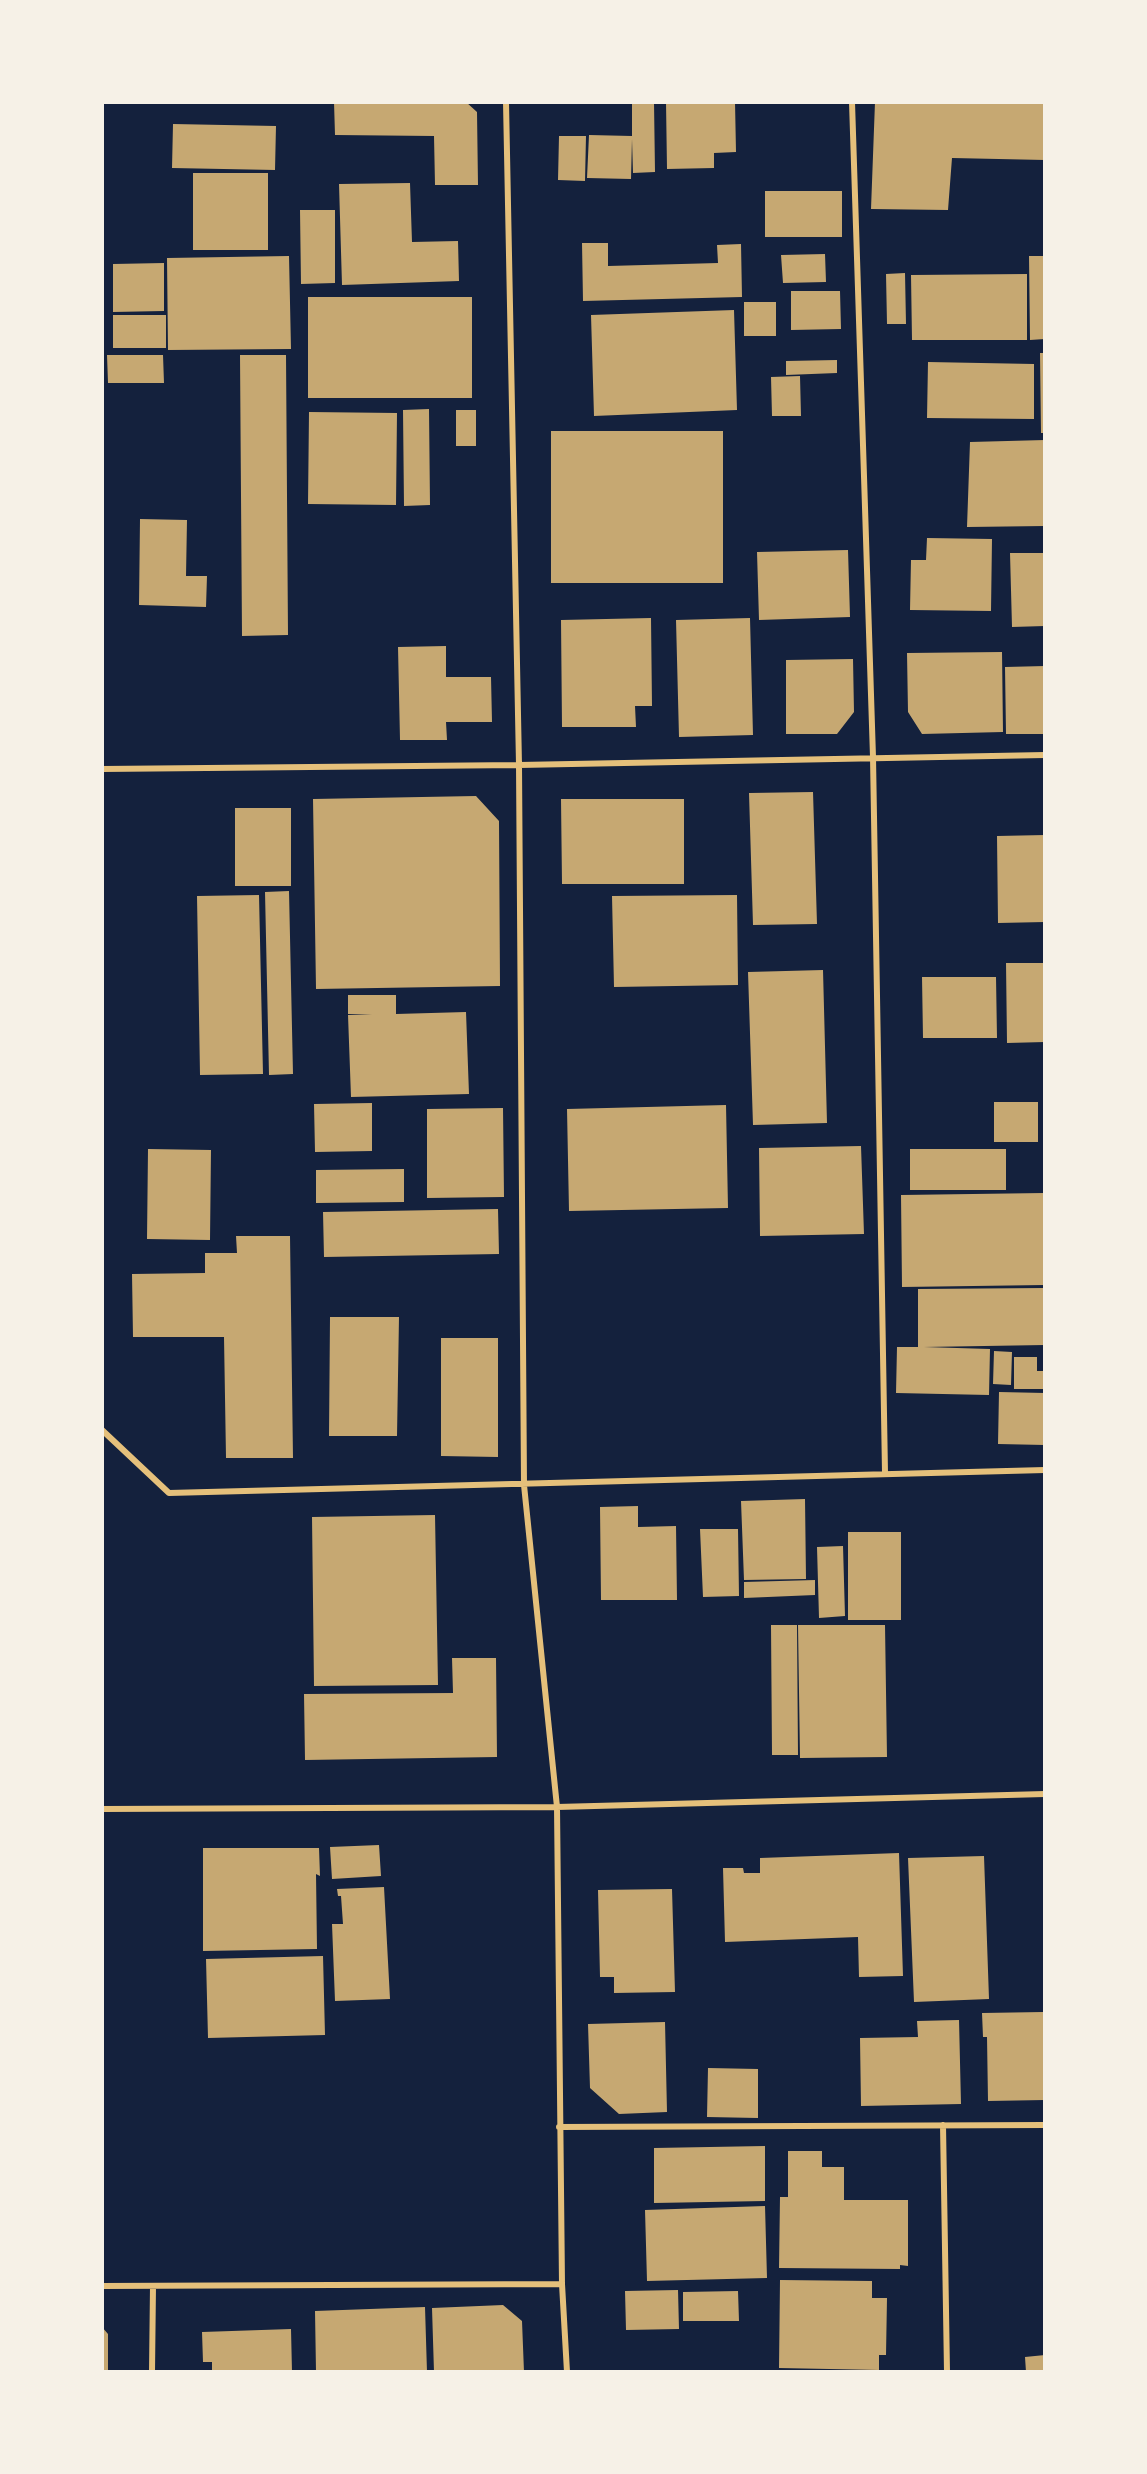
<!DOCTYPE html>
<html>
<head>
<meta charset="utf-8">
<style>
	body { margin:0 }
	#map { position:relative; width:1147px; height:2474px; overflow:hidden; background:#14213d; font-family:Helvetica,sans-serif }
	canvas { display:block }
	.frame { position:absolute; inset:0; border:104px solid #f6f1e7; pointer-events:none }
</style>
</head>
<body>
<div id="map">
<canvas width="1147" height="2474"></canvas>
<div class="frame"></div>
</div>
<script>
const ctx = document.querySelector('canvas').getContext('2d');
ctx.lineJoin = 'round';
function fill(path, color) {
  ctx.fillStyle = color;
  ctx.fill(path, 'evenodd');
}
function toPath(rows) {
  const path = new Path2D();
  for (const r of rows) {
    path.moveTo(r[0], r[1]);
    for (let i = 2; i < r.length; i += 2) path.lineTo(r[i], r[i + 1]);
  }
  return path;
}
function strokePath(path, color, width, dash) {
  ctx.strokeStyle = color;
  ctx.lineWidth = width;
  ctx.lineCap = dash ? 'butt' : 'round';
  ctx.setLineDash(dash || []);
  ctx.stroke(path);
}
const building = toPath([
	[334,102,466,102,477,112,478,185,435,185,434,136,335,135],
	[632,102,654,102,655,172,633,173,632,139,631,179,587,178,589,135,632,136],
	[666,102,735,102,736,152,714,153,714,168,667,169],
	[875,102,1045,102,1045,160,952,158,948,210,871,209],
	[173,124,276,126,275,170,172,168],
	[559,136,586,136,585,181,558,180],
	[193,173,268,173,268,250,193,250],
	[410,183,412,242,458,241,459,281,342,285,339,184],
	[765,191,842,191,842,237,765,237],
	[300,210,335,210,335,283,301,284],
	[582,243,608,243,608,266,718,263,717,245,741,244,742,297,583,301],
	[825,254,826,282,783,283,781,255],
	[289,256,291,349,168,350,167,258],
	[1029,256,1045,256,1045,339,1030,340],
	[164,263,164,311,113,312,113,264],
	[905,273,906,324,887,324,886,274],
	[1027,274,1027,340,912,340,911,275],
	[791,291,840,291,841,329,791,330],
	[308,297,472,297,472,398,308,398],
	[744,302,776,302,776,336,744,336],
	[734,310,737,410,594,416,591,315],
	[113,315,166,315,166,348,113,348],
	[1040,353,1045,353,1045,433,1041,433],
	[107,355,163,355,164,383,108,383],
	[240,355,286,355,288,635,242,636],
	[837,360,837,373,786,375,786,361],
	[928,362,1034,364,1034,419,927,418],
	[800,376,801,416,772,416,771,377],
	[429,409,430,505,404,506,403,410],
	[456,410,476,410,476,446,456,446],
	[309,412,397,413,396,505,308,504],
	[551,431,723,431,723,583,551,583],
	[1045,440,1045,526,967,527,970,442],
	[140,519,187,520,186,576,207,576,206,607,139,605],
	[927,538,992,539,991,611,910,610,911,560,926,560],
	[848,550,850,617,759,620,757,552],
	[1010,553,1045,553,1045,626,1012,627],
	[651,618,652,706,635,706,636,727,562,727,561,620],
	[750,618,753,735,679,737,676,620],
	[446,646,446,677,491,677,492,722,446,722,447,740,400,740,398,647],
	[1002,652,1003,732,922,734,908,712,907,653],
	[853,659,854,712,837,734,786,734,786,660],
	[1045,666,1045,734,1006,734,1005,667],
	[813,792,817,924,753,925,749,793],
	[476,796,499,821,500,986,316,989,313,799],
	[561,799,684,799,684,884,562,884],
	[235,808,291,808,291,886,235,886],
	[1045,835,1045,922,998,923,997,836],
	[289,891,293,1074,269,1075,265,892],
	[259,895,263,1074,200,1075,197,896],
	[737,895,738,985,614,987,612,896],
	[1006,963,1045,963,1045,1042,1007,1043],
	[823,970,827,1123,753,1125,748,972],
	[922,977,996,977,997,1038,923,1038],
	[348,995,396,995,396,1014,466,1012,469,1094,351,1097,348,1015,372,1014,348,1014],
	[994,1102,1038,1102,1038,1142,994,1142],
	[372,1103,372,1151,315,1152,314,1104],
	[726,1105,728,1208,569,1211,567,1109],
	[503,1108,504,1197,427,1198,427,1109],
	[861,1146,864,1234,760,1236,759,1148],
	[148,1149,211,1150,210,1240,147,1239],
	[910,1149,1006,1149,1006,1190,910,1190],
	[404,1169,404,1202,316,1203,316,1170],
	[1044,1193,1045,1285,902,1287,901,1195],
	[498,1209,499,1254,324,1257,323,1212],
	[236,1236,290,1236,293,1458,226,1458,224,1337,133,1337,132,1274,205,1273,205,1253,237,1253],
	[1045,1288,1045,1345,924,1347,990,1349,989,1395,896,1393,897,1347,918,1347,918,1289],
	[330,1317,399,1317,397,1436,329,1436],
	[441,1338,498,1338,498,1457,441,1456],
	[994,1351,1012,1352,1011,1385,993,1384],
	[1014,1357,1037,1357,1037,1371,1045,1371,1045,1389,1014,1389],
	[999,1392,1045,1393,1045,1445,998,1444],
	[805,1499,806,1579,744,1580,741,1501],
	[638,1506,638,1527,676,1526,677,1600,601,1600,600,1507],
	[435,1515,438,1685,314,1686,312,1517],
	[700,1529,738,1529,739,1596,703,1597],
	[848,1532,901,1532,901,1620,848,1620],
	[843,1546,845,1616,819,1618,817,1547],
	[815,1580,815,1595,744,1598,744,1582],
	[771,1625,797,1625,798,1755,772,1755],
	[798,1625,885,1625,887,1757,800,1758],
	[452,1658,496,1658,497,1757,305,1760,304,1694,453,1693],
	[379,1845,381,1876,332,1879,330,1847],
	[203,1848,319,1848,320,1876,316,1874,317,1949,203,1951],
	[899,1853,903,1976,859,1977,858,1937,725,1942,723,1868,743,1868,744,1873,760,1873,760,1858],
	[984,1856,989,1999,914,2002,908,1858],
	[384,1887,390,1999,335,2001,332,1924,343,1924,341,1896,338,1896,337,1889],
	[672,1889,675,1992,614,1993,614,1977,600,1977,598,1890],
	[323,1956,325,2035,208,2038,206,1959],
	[1043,2012,1045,2100,988,2101,987,2037,983,2037,982,2013],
	[959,2020,961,2104,861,2106,860,2038,918,2037,917,2021],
	[665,2022,667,2112,619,2114,590,2088,588,2024],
	[708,2068,758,2069,758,2118,707,2117],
	[765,2146,765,2201,654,2203,654,2148],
	[788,2151,822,2151,822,2167,844,2167,844,2200,908,2200,908,2266,900,2265,900,2269,779,2268,780,2197,788,2197],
	[765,2206,767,2278,647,2281,645,2210],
	[780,2280,872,2281,872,2298,887,2298,886,2355,879,2355,879,2370,779,2368],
	[678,2290,679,2329,626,2330,625,2291],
	[738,2291,739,2321,683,2321,683,2292],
	[503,2305,522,2321,524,2372,434,2372,432,2308],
	[425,2307,427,2372,316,2372,315,2311],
	[102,2327,108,2334,108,2372,102,2372],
	[291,2329,292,2372,212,2372,212,2362,203,2362,202,2332],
	[1045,2355,1045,2372,1026,2372,1025,2357]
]);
const minor = toPath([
	[506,102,519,765,524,1485,557,1807,562,2284,567,2372],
	[852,102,873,757,885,1473],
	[102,769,519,765,1045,755],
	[102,1430,169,1493,1045,1470],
	[102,1809,557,1807,1045,1794],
	[943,2125,947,2372],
	[559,2127,1045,2125],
	[102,2286,562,2284],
	[152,2372,153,2286]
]);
fill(building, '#c6a872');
strokePath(minor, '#e5c07b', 6);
</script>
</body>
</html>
